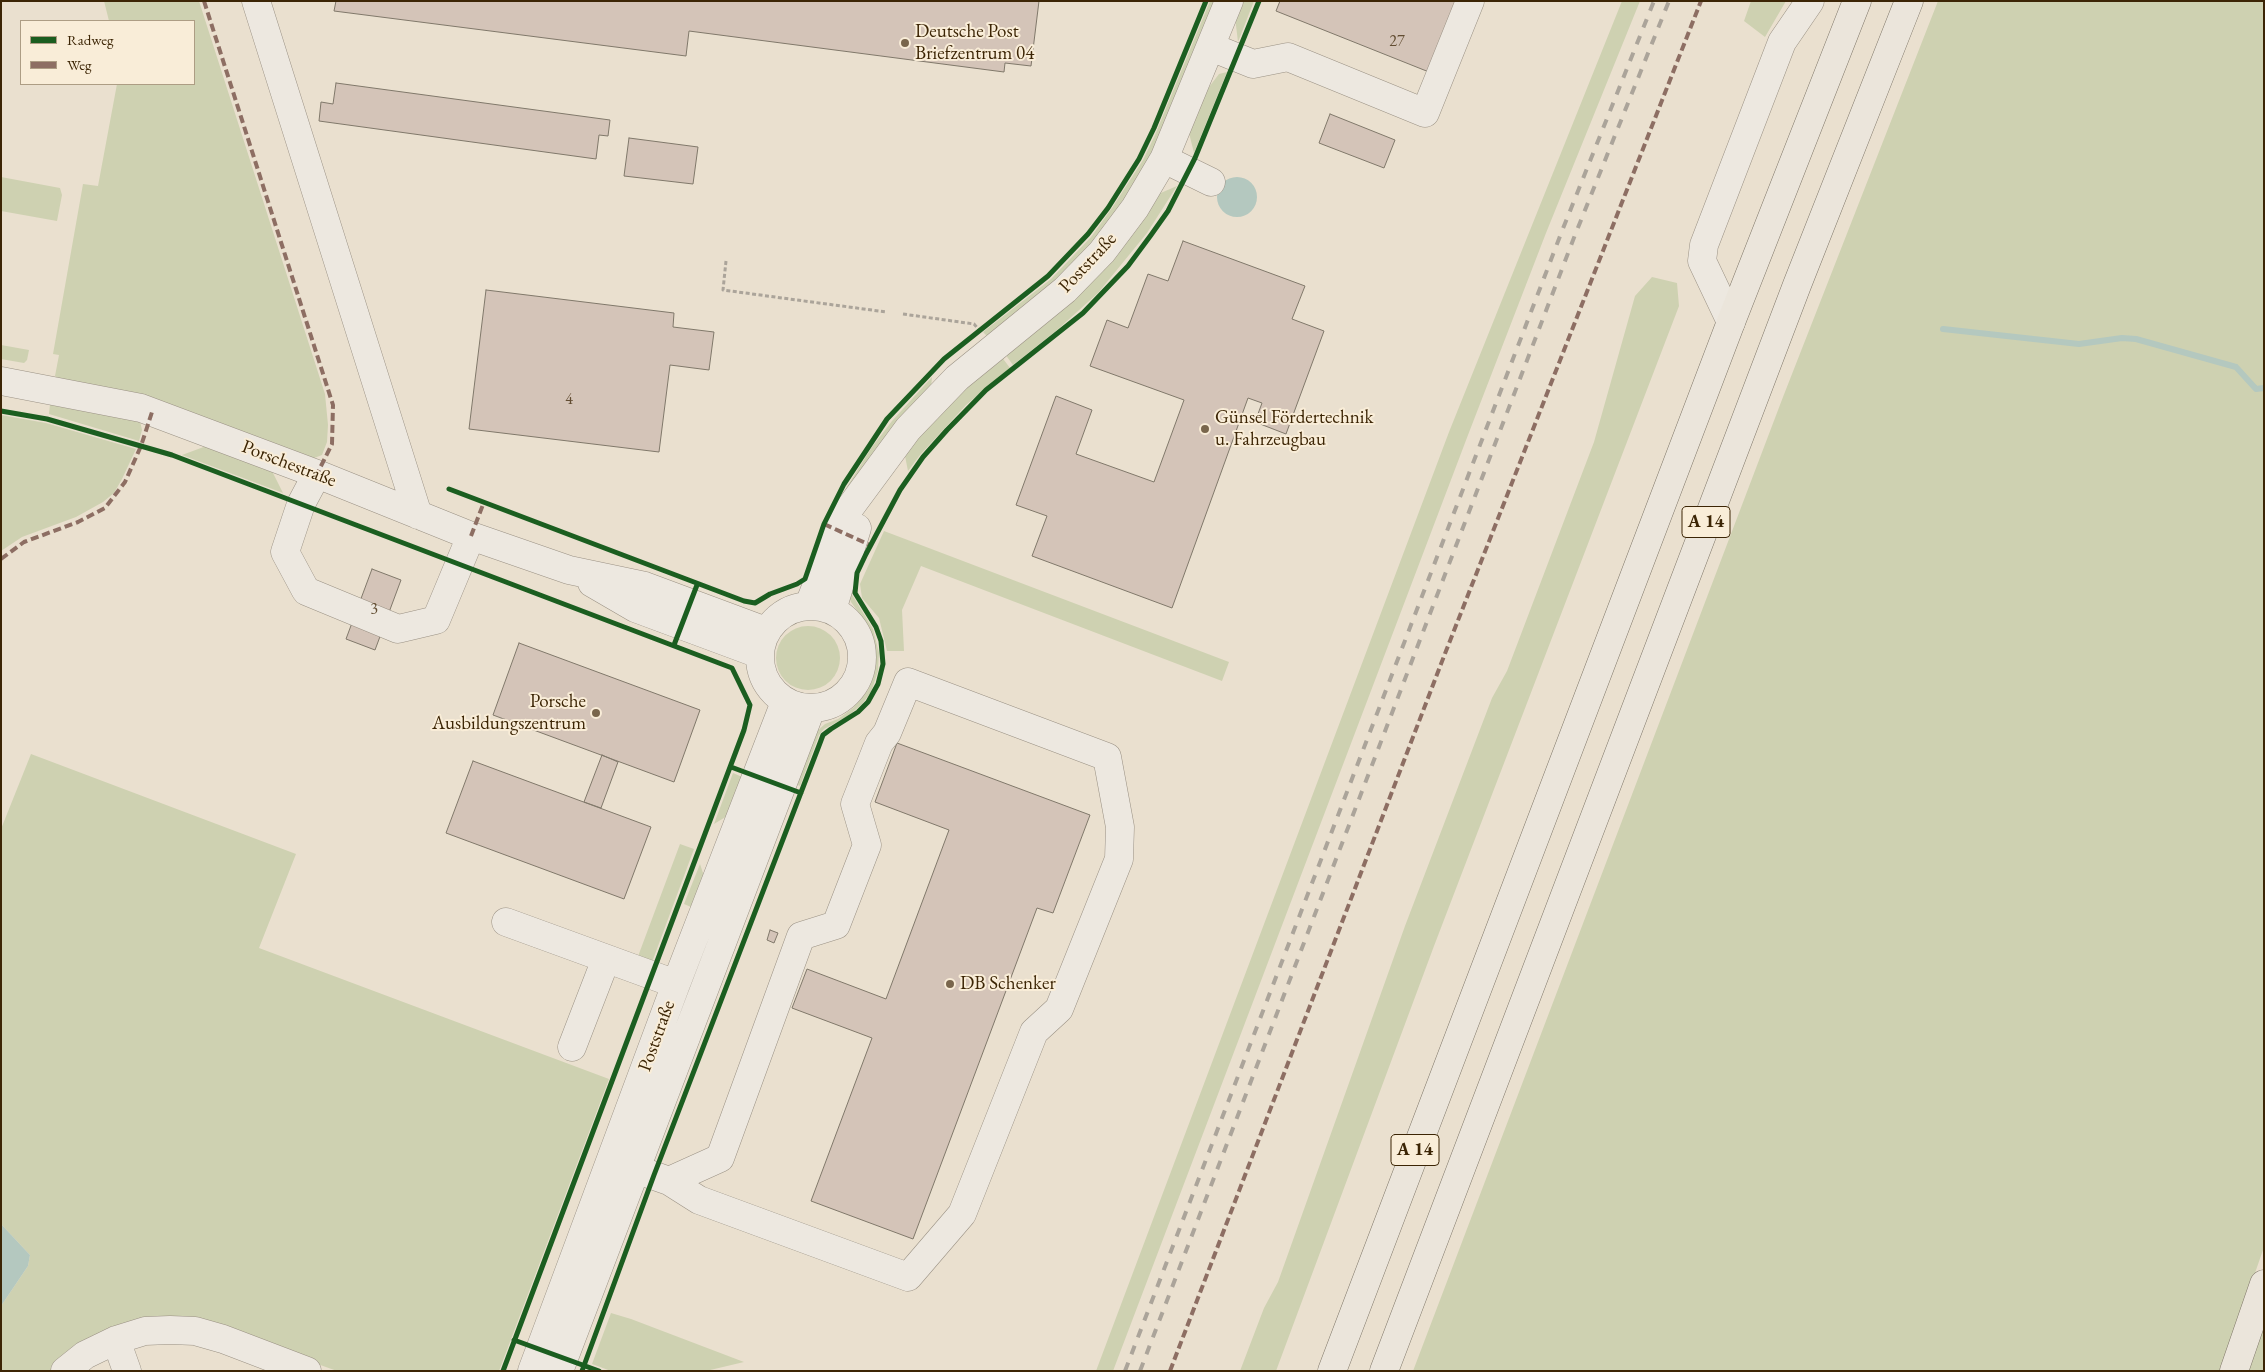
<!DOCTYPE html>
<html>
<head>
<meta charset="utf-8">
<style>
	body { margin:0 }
	#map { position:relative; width:2265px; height:1372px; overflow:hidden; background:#eae0cf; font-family:"EB Garamond",serif }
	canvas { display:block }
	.frame { position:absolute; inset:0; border:2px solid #3c2505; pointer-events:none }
	.legend { position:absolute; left:20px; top:20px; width:175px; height:65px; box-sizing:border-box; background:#f9edd8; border:1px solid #ad9d84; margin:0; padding:6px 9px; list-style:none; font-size:15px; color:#3c2505 }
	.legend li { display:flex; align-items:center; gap:10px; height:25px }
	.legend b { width:25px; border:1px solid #ad9d84 }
</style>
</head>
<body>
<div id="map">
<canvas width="2265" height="1372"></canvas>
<div class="frame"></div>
<ul class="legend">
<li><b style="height:6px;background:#1b5e20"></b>Radweg</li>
<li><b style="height:6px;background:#8d6e63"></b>Weg</li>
</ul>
</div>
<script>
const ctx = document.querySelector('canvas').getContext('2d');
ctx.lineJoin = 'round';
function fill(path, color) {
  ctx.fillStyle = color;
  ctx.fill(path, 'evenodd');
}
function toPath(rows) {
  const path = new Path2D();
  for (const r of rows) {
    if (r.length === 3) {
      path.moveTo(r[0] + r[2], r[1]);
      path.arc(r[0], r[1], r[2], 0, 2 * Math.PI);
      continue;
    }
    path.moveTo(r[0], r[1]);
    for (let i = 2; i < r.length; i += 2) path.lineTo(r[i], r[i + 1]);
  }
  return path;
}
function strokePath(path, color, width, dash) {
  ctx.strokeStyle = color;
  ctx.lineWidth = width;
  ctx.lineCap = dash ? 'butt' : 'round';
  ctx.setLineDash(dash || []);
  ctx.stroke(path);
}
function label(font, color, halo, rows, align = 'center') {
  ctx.font = font + ' "EB Garamond",serif';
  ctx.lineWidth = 4;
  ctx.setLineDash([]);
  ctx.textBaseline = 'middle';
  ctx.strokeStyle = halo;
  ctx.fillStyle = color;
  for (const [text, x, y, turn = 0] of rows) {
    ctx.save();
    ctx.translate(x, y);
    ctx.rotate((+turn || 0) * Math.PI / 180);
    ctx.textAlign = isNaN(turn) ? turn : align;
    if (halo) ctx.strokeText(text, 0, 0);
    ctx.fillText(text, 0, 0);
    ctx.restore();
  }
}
const green = toPath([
	[104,1,199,1,325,394,328,425,327,442,322,455,309,460,156,402,115,389,61,380,55,376,59,355,53,354,83,184,98,186,117,84,194,84,194,21,109,21],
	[1210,1,1217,1,1161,138,1118,212,1072,267,988,337,983,332,1051,279,1091,237,1112,208,1143,160,1155,135],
	[1241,1,1254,1,1238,42,1235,17],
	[1622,1,1640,1,1546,233,1468,435,1113,1371,1096,1371,1449,432],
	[1751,1,1786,1,1765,37,1744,21],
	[1938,1,2264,1,2264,1247,2221,1371,1413,1371,1783,397],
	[1227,72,1194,153,1189,133,1206,91,1219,74],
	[1,177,60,188,62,195,57,221,1,211],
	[1177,186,1147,233,1098,293,1057,330,1013,365,1005,354,1156,195],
	[1652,277,1677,283,1679,306,1434,946,1276,1371,1240,1371,1264,1308,1278,1282,1405,926,1492,698,1507,671,1594,442,1635,296],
	[1,345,29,350,27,360,24,363,1,359],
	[1001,356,1010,368,966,405,920,455,908,471,905,456,921,433,940,411],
	[932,377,931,388,830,520,848,485,872,447,892,421],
	[50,404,140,421,142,430,139,441,49,414],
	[1,415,46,423,136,449,122,479,114,493,103,502,76,517,22,537,1,551],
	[209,445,271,469,283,493,182,455],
	[884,531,1229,662,1222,681,921,566,902,610,904,651,887,651,879,618,862,598,860,584],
	[851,593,873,629,879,653,878,671,871,692,862,704,848,716,824,729,819,735,800,786,794,783,814,734,825,724,838,719,853,708,868,690,872,681,876,663,874,642,870,629,851,602,848,594],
	[808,658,32],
	[31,754,296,854,259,948,609,1079,499,1371,337,1371,201,1322,52,1371,1,1371,1,1306,28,1266,30,1255,1,1224,1,829],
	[733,773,749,780,737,810,714,824],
	[680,844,694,849,651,965,637,959],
	[700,864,705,879,691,907,684,904],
	[611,1313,631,1319,744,1362,706,1371,611,1371,592,1364],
	[2264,1315,2264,1371,2244,1371]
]);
const water = toPath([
	[1237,197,20],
	[1,1224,30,1255,28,1266,1,1306]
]);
const stream = toPath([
	[1943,329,2079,344,2122,338,2136,339,2236,367,2256,389,2264,388]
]);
const building = toPath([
	[336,1,1039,1,1031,66,1005,63,1004,72,689,31,686,56,334,11,336,1],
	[1280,1,1457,1,1429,72,1276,11,1280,1],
	[336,83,610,120,608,136,599,135,596,159,319,121,321,102,333,104,336,83],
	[1330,114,1395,140,1384,168,1319,143,1330,114],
	[629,138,698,147,693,184,624,176,629,138],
	[1183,241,1305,286,1292,319,1324,331,1286,434,1255,422,1262,403,1248,398,1172,608,1032,556,1047,516,1016,505,1056,396,1092,410,1076,454,1154,482,1184,400,1090,366,1107,320,1128,328,1148,274,1168,281,1183,241],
	[486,290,674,313,673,327,714,332,709,370,670,365,659,452,469,429,486,290],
	[372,569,401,580,375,650,346,639,372,569],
	[519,643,700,710,674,782,493,715,519,643],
	[897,743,1090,815,1053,913,1037,908,913,1239,811,1201,872,1038,792,1008,807,969,886,999,949,830,875,802,897,743],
	[602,755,618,762,601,808,584,802,602,755],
	[473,761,651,827,624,899,446,833,473,761],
	[770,930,778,933,774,943,767,940,770,930]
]);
const path = toPath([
	[726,261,723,290,886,312],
	[903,314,974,324,980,331]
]);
const minor = toPath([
	[256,1,418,515],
	[1211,47,1253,64,1288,57,1425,113,1470,1],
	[1164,159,1211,182],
	[1731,322,1702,261,1704,245,1782,42,1810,1],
	[1,381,141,408,317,474,471,536,569,570,645,586,766,631],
	[317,474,301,504,285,552,306,591,398,629,436,620,471,536],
	[592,583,635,608,759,654],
	[809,605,843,517,908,429,957,378,1065,290,1102,252,1135,208,1164,159,1229,1],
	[811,657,51],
	[832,610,857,528],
	[506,922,676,984],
	[572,1047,606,959],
	[635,1169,669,1181,699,1200,908,1277,962,1214,1034,1032,1059,1009,1119,859,1120,827,1107,757,908,682,887,733,879,743,855,804,867,845,836,925,801,936,720,1158,669,1181],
	[116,1340,127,1371],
	[65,1371,85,1355,116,1340,145,1331,170,1330,195,1331,223,1339,307,1371],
	[532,1371,676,984,785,702],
	[559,1371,811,709]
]);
const major = toPath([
	[2234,1371,2264,1284]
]);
const highway = toPath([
	[1332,1371,1731,322,1857,1],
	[1384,1371,1797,285,1909,1]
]);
const rail = toPath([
	[1125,1371,1562,231,1654,1],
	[1140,1371,1575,235,1669,1]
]);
const quiet = toPath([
	[204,1,333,405,332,444,317,474],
	[824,524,870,545],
	[471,536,484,502],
	[1,559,24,542,78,522,105,508,125,482,141,446,152,412],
	[1170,1371,1446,651,1701,1]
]);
const cycleway = toPath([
	[1,411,47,419,172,455,732,668,750,705,744,730,503,1371],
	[449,489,744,601,755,603,770,594,797,584,805,579,824,524,844,484,887,419,944,359,1048,276,1088,234,1108,208,1139,159,1154,128,1206,1],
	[674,645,697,585],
	[731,767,801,793],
	[514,1340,599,1371],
	[582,1371,654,1175,820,743,823,735,831,729,858,712,868,702,878,684,883,664,881,641,876,627,855,593,857,573,866,554,900,490,923,457,947,430,986,390,1083,313,1128,266,1151,235,1168,211,1195,158,1259,1]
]);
const markers = [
	[905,43,5,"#79664c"],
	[1205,429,5,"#79664c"],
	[596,713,5,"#79664c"],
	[950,984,5,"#79664c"]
];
const numberNames = [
	["27",1397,42],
	["4",569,400],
	["3",374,610]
];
const shields = [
	[1706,522,48],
	[1415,1150,48]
];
const shieldNames = [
	["A 14",1706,522],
	["A 14",1415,1150]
];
const poiNames = [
	["Deutsche Post",915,32],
	["Briefzentrum 04",915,54],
	["Günsel Fördertechnik",1215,418],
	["u. Fahrzeugbau",1215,440],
	["Porsche",586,702,"right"],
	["Ausbildungszentrum",586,724,"right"],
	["DB Schenker",960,984]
];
const streetNames = [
	["Poststraße",1088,263,-47],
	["Porschestraße",289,464,21],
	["Poststraße",657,1036,-70]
];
fill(green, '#ced1b1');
fill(water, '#b4c8bf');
strokePath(stream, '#b4c8bf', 6);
fill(building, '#d4c4b8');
strokePath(building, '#80786a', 1);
strokePath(minor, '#9a9184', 29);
strokePath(major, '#80786a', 29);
strokePath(highway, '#80786a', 29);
strokePath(path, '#aba49a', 3, [4, 2.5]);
strokePath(minor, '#ede8e0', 28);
strokePath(major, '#ebe5db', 28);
strokePath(highway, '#ebe5db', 28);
strokePath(rail, '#aba49a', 4, [9, 9]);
strokePath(quiet, '#8d6e63', 4, [8, 4]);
strokePath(cycleway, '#1b5e20', 5);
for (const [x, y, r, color] of markers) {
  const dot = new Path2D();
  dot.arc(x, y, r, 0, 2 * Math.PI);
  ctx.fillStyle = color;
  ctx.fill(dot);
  strokePath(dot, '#f9edd8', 2);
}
label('16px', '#624d32', null, numberNames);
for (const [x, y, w] of shields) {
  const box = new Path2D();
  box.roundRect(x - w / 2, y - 15.5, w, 31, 4);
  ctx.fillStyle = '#f9edd8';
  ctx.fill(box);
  strokePath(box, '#3c2505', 1);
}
label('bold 18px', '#3c2505', null, shieldNames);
label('19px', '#3c2505', '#f9edd8', poiNames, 'left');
label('19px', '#3c2505', '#f9edd8', streetNames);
</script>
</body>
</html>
